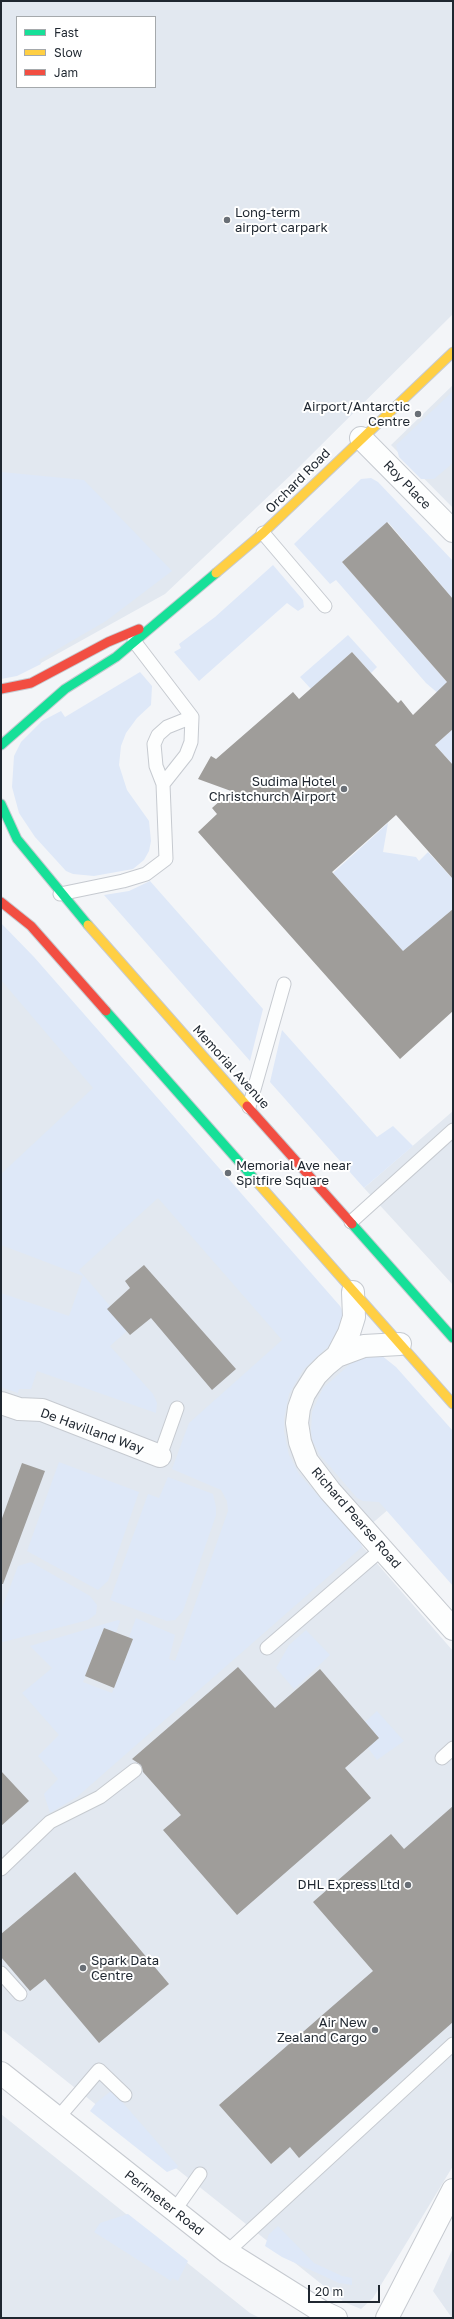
<!DOCTYPE html>
<html>
<head>
<meta charset="utf-8">
<style>
	body { margin:0 }
	#map { position:relative; width:454px; height:2319px; overflow:hidden; background:#f3f5f8; font-family:"Golos Text",sans-serif }
	canvas { display:block }
	.frame { position:absolute; inset:0; border:2px solid #1f2730; pointer-events:none }
	.legend { position:absolute; left:16px; top:16px; width:140px; height:72px; box-sizing:border-box; background:#fff; border:1px solid #a5a9ac; margin:0; padding:5px 7px; list-style:none; font-size:12px; color:#1f2730 }
	.legend li { display:flex; align-items:center; gap:8px; height:20px }
	.legend b { width:20px; border:1px solid #a5a9ac }
	.scale { position:absolute; left:308px; top:2285px; width:72px; height:18px; box-sizing:border-box; border:2px solid #1f2730; border-top:0; padding-left:5px; font-size:12px; line-height:14px; white-space:nowrap; color:#1f2730; -webkit-text-stroke:3px #fff; paint-order:stroke }
</style>
</head>
<body>
<div id="map">
<canvas width="454" height="2319"></canvas>
<div class="frame"></div>
<ul class="legend">
<li><b style="height:5px;background:#16e098"></b>Fast</li>
<li><b style="height:5px;background:#ffcf43"></b>Slow</li>
<li><b style="height:5px;background:#f24e42"></b>Jam</li>
</ul>
<div class="scale">20 m</div>
</div>
<script>
const ctx = document.querySelector('canvas').getContext('2d');
ctx.lineJoin = 'round';
function fill(path, color) {
  ctx.fillStyle = color;
  ctx.fill(path, 'evenodd');
}
function toPath(rows) {
  const path = new Path2D();
  for (const r of rows) {
    path.moveTo(r[0], r[1]);
    for (let i = 2; i < r.length; i += 2) path.lineTo(r[i], r[i + 1]);
  }
  return path;
}
function strokePath(path, color, width, dash) {
  ctx.strokeStyle = color;
  ctx.lineWidth = width;
  ctx.lineCap = dash ? 'butt' : 'round';
  ctx.setLineDash(dash || []);
  ctx.stroke(path);
}
function label(font, color, halo, rows, align = 'center') {
  ctx.font = font + ' "Golos Text",sans-serif';
  ctx.lineWidth = 4;
  ctx.setLineDash([]);
  ctx.textBaseline = 'middle';
  ctx.strokeStyle = halo;
  ctx.fillStyle = color;
  for (const [text, x, y, turn = 0] of rows) {
    ctx.save();
    ctx.translate(x, y);
    ctx.rotate((+turn || 0) * Math.PI / 180);
    ctx.textAlign = isNaN(turn) ? turn : align;
    if (halo) ctx.strokeText(text, 0, 0);
    ctx.fillText(text, 0, 0);
    ctx.restore();
  }
}
const built = toPath([
	[1,1,453,1,453,314,294,472,165,594,41,663,8,667,1,664],
	[17,17,155,17,155,87,17,87],
	[453,385,453,508,391,445],
	[1,939,453,1436,453,1454,355,1538,453,1651,453,2166,373,2298,361,2309,344,2302,1,2029],
	[453,1111,453,1285,364,1188],
	[1,2114,250,2313,260,2318,1,2318],
	[453,2248,453,2318,452,2318,433,2291]
]);
const green = toPath([
	[453,391,453,463,434,479,421,479,399,457,396,445],
	[1,472,84,480,172,571,106,621,39,660,41,664,17,676,1,679],
	[371,478,378,482,453,561,453,599,388,522,342,562,453,689,453,706,426,683,336,580,330,584,294,544,361,479],
	[273,565,303,600,304,607,298,611,287,603,199,681,174,652,181,648,179,644,215,617],
	[348,635,377,667,371,673,352,652,311,689,300,677],
	[140,672,152,686,151,705,137,718,126,733,121,746,119,765,127,790,149,821,151,841,149,851,144,860,133,869,94,876,73,874,66,871,35,837,19,813,12,787,14,756,21,742,42,721,61,711,65,717],
	[453,729,453,765,435,745],
	[388,823,383,852,416,857,419,861,428,852,451,877,453,875,453,909,427,931,453,1007,333,873],
	[150,881,263,1009,250,1061,104,895,129,891],
	[1,923,34,957,340,1306,344,1314,342,1327,334,1341,303,1370,289,1394,284,1418,284,1432,289,1455,299,1474,361,1544,362,1547,77,1797,50,1813,44,1794,58,1779,38,1756,59,1735,22,1693,52,1668,30,1646,118,1620,120,1621,116,1633,104,1628,83,1682,112,1693,133,1639,129,1637,136,1618,175,1635,169,1659,175,1661,228,1511,227,1501,221,1490,172,1469,189,1423,282,1340,158,1198,79,1270,110,1306,108,1309,127,1331,110,1346,153,1394,157,1403,156,1413,37,1371,31,1389,19,1389,18,1393,1,1387,1,1293,69,1316,83,1276,1,1245,1,1174,93,1088,1,980],
	[282,1030,377,1137,393,1126,413,1146,364,1188,270,1082],
	[381,1355,396,1367,453,1431,453,1586,379,1502,363,1501,357,1498,320,1455,313,1442,311,1432,312,1412,323,1388,358,1357],
	[59,1462,139,1492,108,1581,98,1590,27,1551],
	[168,1477,213,1494,216,1507,216,1515,183,1611,175,1620,167,1621,110,1600,148,1494,159,1498],
	[31,1562,90,1596,97,1605,96,1614,88,1620,3,1642,1,1641,1,1611,18,1566],
	[306,1630,330,1655,294,1689,276,1668,289,1645],
	[377,1711,404,1741,377,1760,368,1748,379,1738,365,1722],
	[111,2091,117,2096,178,2166,177,2168,167,2172,90,2111,96,2103],
	[128,2214,188,2261,178,2281,172,2278,171,2281,94,2232,100,2223],
	[278,2226,314,2263,342,2276,352,2278,352,2285,339,2283,282,2257,265,2246,269,2234]
]);
const building = toPath([
	[387,522,453,599,453,729,435,745,453,765,453,879,396,815,332,872,403,951,453,909,453,1011,400,1059,198,832,217,814,212,808,231,791,198,779,211,756,216,759,293,692,299,699,352,652,398,703,401,700,413,715,447,682,342,562],
	[144,1265,236,1369,212,1390,151,1318,130,1335,107,1309,130,1288,125,1281],
	[22,1463,45,1471,3,1584,1,1584,1,1521],
	[104,1628,133,1639,114,1688,85,1676],
	[238,1667,275,1708,320,1669,379,1738,345,1768,371,1798,237,1915,163,1830,181,1815,143,1772,141,1765,132,1759],
	[1,1771,29,1801,1,1826],
	[453,1806,453,2022,299,2158,290,2147,271,2164,219,2105,373,1971,313,1902,391,1834,404,1849],
	[75,1872,169,1984,99,2043,45,1979,30,1991,1,1957,1,1934]
]);
const lane = toPath([
	[263,533,325,606],
	[134,641,192,717,191,742,186,755,163,784],
	[60,894,123,881,146,874,166,859,163,784,156,766,154,744,158,735,167,727,192,717],
	[249,1107,284,984],
	[351,1222,453,1130],
	[160,1456,177,1408],
	[267,1648,382,1549],
	[442,1758,453,1748],
	[1,1869,50,1822,100,1797,135,1770],
	[1,1973,20,1994],
	[57,2119,99,2070,125,2095],
	[174,2211,200,2174],
	[227,2252,453,2044]
]);
const street = toPath([
	[361,438,453,531],
	[400,1344,364,1346,337,1356,326,1365,316,1375,304,1394,299,1408,297,1423,300,1442,307,1461,330,1491,453,1629],
	[337,1356,349,1333,354,1317,353,1292],
	[1,1403,19,1409,42,1410,160,1456],
	[1,2073,227,2252,321,2311,336,2318],
	[387,2318,453,2190]
]);
const fast = toPath([
	[1,745,65,689,116,657,216,573],
	[1,804,17,839,88,925],
	[106,1011,257,1182],
	[352,1224,453,1338]
]);
const slow = toPath([
	[216,573,263,533,453,352],
	[88,925,247,1106],
	[257,1182,453,1404]
]);
const jam = toPath([
	[1,689,31,683,108,642,139,629],
	[1,902,31,926,106,1011],
	[247,1106,352,1224]
]);
const markers = [
	[227,220,4,"#696f76"],
	[418,414,4,"#696f76"],
	[344,789,4,"#696f76"],
	[228,1173,4,"#696f76"],
	[408,1885,4,"#696f76"],
	[83,1968,4,"#696f76"],
	[375,2030,4,"#696f76"]
];
const poiNames = [
	["Long-term",235,213,"left"],
	["airport carpark",235,228,"left"],
	["Airport/Antarctic",410,407],
	["Centre",410,422],
	["Sudima Hotel",336,782],
	["Christchurch Airport",336,797],
	["Memorial Ave near",236,1166,"left"],
	["Spitfire Square",236,1181,"left"],
	["DHL Express Ltd",400,1885],
	["Spark Data",91,1961,"left"],
	["Centre",91,1976,"left"],
	["Air New",367,2023],
	["Zealand Cargo",367,2038]
];
const streetNames = [
	["Orchard Road",298,481,-45],
	["Roy Place",407,485,46],
	["Memorial Avenue",231,1067,48],
	["De Havilland Way",92,1431,20],
	["Richard Pearse Road",356,1518,49],
	["Perimeter Road",164,2203,38]
];
fill(built, '#e2e8f0');
fill(green, '#dee8f8');
fill(building, '#9f9d9a');
strokePath(lane, '#c6cad0', 15);
strokePath(street, '#c6cad0', 24);
strokePath(fast, '#c6cad0', 11);
strokePath(slow, '#c6cad0', 11);
strokePath(jam, '#c6cad0', 11);
strokePath(lane, '#fdfefe', 13);
strokePath(street, '#fdfefe', 22);
strokePath(fast, '#16e098', 9);
strokePath(slow, '#ffcf43', 9);
strokePath(jam, '#f24e42', 9);
for (const [x, y, r, color] of markers) {
  const dot = new Path2D();
  dot.arc(x, y, r, 0, 2 * Math.PI);
  ctx.fillStyle = color;
  ctx.fill(dot);
  strokePath(dot, '#fff', 1.5);
}
label('13px', '#1f2730', '#fff', poiNames, 'right');
label('13px', '#1f2730', '#fff', streetNames);
</script>
</body>
</html>
